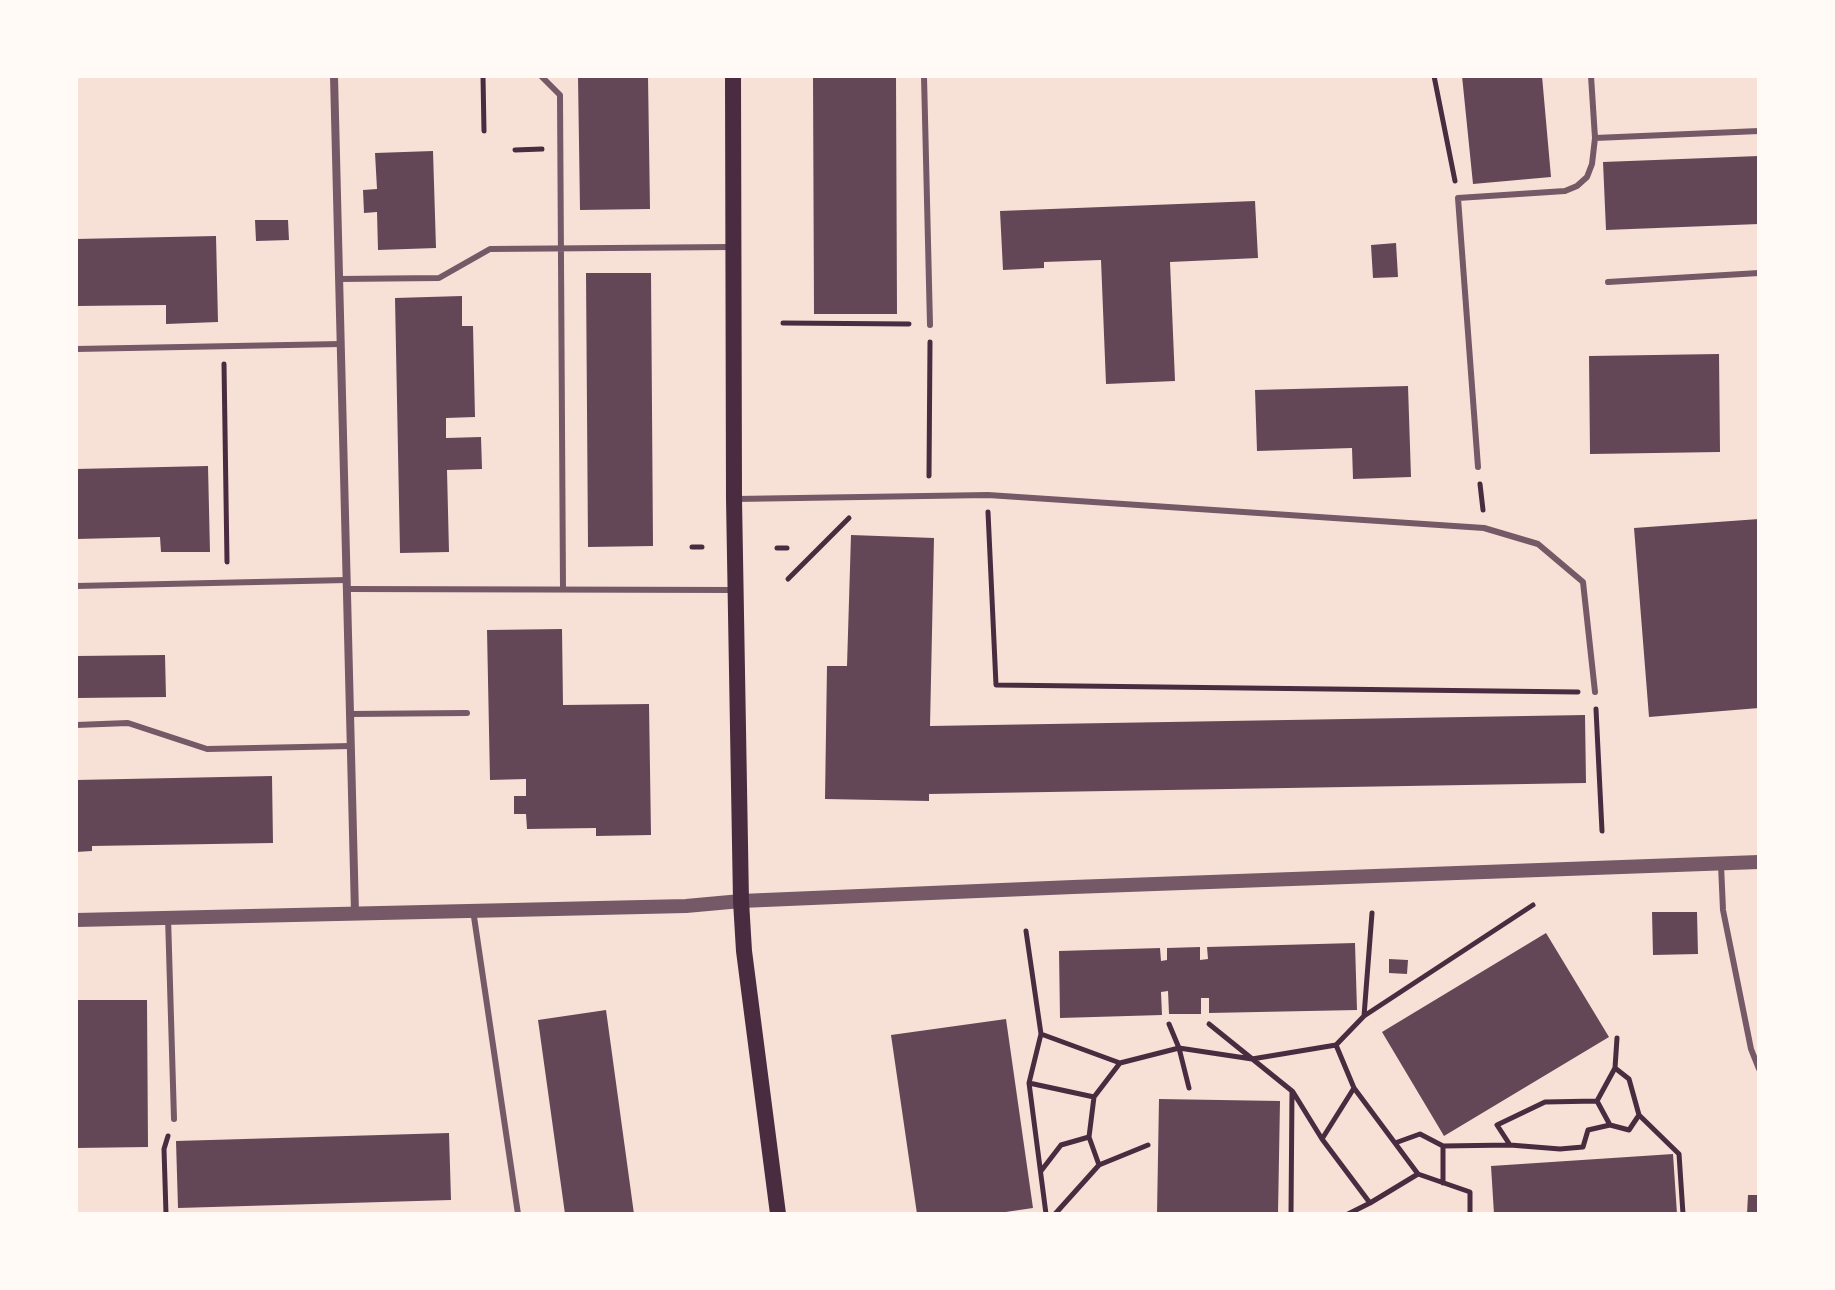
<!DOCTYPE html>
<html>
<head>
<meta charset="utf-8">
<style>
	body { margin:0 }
	#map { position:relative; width:1835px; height:1290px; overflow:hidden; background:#f7e1d7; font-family:Montserrat,sans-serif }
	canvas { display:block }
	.frame { position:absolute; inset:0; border:78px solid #fffaf5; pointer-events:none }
</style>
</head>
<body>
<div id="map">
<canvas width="1835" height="1290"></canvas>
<div class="frame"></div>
</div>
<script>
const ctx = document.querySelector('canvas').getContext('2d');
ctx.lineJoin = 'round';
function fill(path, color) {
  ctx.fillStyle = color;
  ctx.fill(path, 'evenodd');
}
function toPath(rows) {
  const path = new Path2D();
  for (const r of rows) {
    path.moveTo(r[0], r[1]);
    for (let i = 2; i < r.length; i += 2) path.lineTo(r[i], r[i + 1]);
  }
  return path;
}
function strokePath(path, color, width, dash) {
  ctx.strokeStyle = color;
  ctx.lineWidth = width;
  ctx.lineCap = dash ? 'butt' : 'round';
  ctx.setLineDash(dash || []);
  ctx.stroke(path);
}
const building = toPath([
	[578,76,648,76,650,209,580,210],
	[813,76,896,76,897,314,814,314],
	[1462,76,1542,76,1551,177,1473,184],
	[433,151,436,248,378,250,377,212,364,213,363,190,377,189,375,153],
	[1759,156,1759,224,1606,230,1603,162],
	[1255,201,1258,258,1170,262,1175,381,1106,384,1101,260,1044,262,1044,268,1003,270,1000,211],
	[255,220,288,220,289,240,256,241],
	[216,236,218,322,166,324,166,305,76,306,76,239],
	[1396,243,1398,277,1373,278,1371,245],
	[586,273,651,273,653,546,588,547],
	[462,296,462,326,473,326,475,417,446,418,446,438,481,437,482,469,447,470,449,552,400,553,395,298],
	[1719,354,1720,452,1590,454,1589,356],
	[1408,386,1411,477,1353,479,1352,448,1257,451,1255,390],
	[208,466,210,552,161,552,160,537,76,539,76,469],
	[1759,519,1759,708,1649,717,1634,528],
	[851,535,934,538,930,726,1585,715,1586,783,929,794,929,801,825,799,827,666,847,666],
	[562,629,563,705,649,704,651,835,596,836,596,828,527,829,526,814,514,814,514,796,526,796,526,779,490,780,487,630],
	[165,655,166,697,76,698,76,656],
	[272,776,273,843,92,846,92,851,76,852,76,780],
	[1652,912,1697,912,1698,954,1653,955],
	[1546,933,1609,1037,1444,1136,1382,1032],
	[1355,943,1357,1010,1209,1013,1209,998,1201,998,1201,1014,1169,1014,1168,991,1161,992,1162,1015,1060,1018,1059,951,1160,948,1161,961,1167,960,1167,948,1200,947,1200,960,1208,959,1207,947],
	[1389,959,1408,960,1407,974,1389,973],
	[76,1000,147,1000,148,1147,76,1148],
	[606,1010,634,1214,565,1214,538,1020],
	[1006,1019,1033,1208,992,1214,917,1214,891,1035],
	[1159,1099,1280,1101,1278,1214,1157,1214],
	[449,1133,451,1200,178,1208,176,1141],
	[1673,1154,1677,1214,1494,1214,1491,1166],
	[1748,1195,1759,1195,1759,1214,1747,1214]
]);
const path = toPath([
	[483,76,484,131],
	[1434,76,1455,181],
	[515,150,542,149],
	[783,323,909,324],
	[224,364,227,562],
	[929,476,930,342],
	[1480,484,1483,510],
	[988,512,996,685,1578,692],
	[692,547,702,547],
	[777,548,787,548],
	[788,579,849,518],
	[1596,709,1602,831],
	[1372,913,1364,1016,1533,905],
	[1026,931,1041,1034],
	[1169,1024,1179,1048,1189,1088],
	[1209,1024,1292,1091,1291,1214],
	[1617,1038,1615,1068,1629,1079,1639,1115],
	[1336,1045,1354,1088,1418,1174,1470,1192,1470,1214],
	[1120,1063,1179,1048,1252,1059,1336,1045,1364,1016],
	[1029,1083,1094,1097,1120,1063,1041,1034,1029,1083,1046,1214],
	[1293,1092,1322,1139,1354,1088],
	[1610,1125,1597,1101,1615,1068],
	[1089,1137,1099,1165,1148,1145],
	[1322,1139,1370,1203,1418,1174],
	[1395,1143,1420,1134,1443,1146,1443,1183],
	[1510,1145,1497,1125,1545,1102,1597,1101],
	[1443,1146,1510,1145,1560,1149,1583,1147,1588,1130,1610,1125,1629,1130,1639,1115,1679,1154,1683,1214],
	[1041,1171,1061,1145,1089,1137,1094,1097],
	[166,1214,164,1149,168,1136],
	[1055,1214,1099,1165],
	[1348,1214,1370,1203]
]);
const service = toPath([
	[541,76,560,95,563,589],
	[924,76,930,325],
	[1591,76,1595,138,1759,131],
	[339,279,439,278,490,249,730,247],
	[1608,282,1759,273],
	[76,349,341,344],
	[1478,467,1458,198,1565,191,1577,186,1587,177,1592,164,1595,138],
	[735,499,988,495,1484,528,1538,544,1583,582,1595,692],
	[76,586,347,580],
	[347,589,735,590],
	[350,714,467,713],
	[76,725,128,723,207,749,351,746],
	[1721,865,1723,910,1751,1049,1759,1069],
	[473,910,518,1214],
	[168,917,174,1119]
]);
const minor = toPath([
	[334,76,355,913]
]);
const tertiary = toPath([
	[76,920,686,906,741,901,1073,887,1759,862]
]);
const secondary = toPath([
	[733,76,734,499,741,901,744,951,778,1214]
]);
fill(building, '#644757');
strokePath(path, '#4a2c40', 5);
strokePath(service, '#755966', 6);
strokePath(minor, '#755966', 8);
strokePath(tertiary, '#755966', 14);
strokePath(secondary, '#4a2c40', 16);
</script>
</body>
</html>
